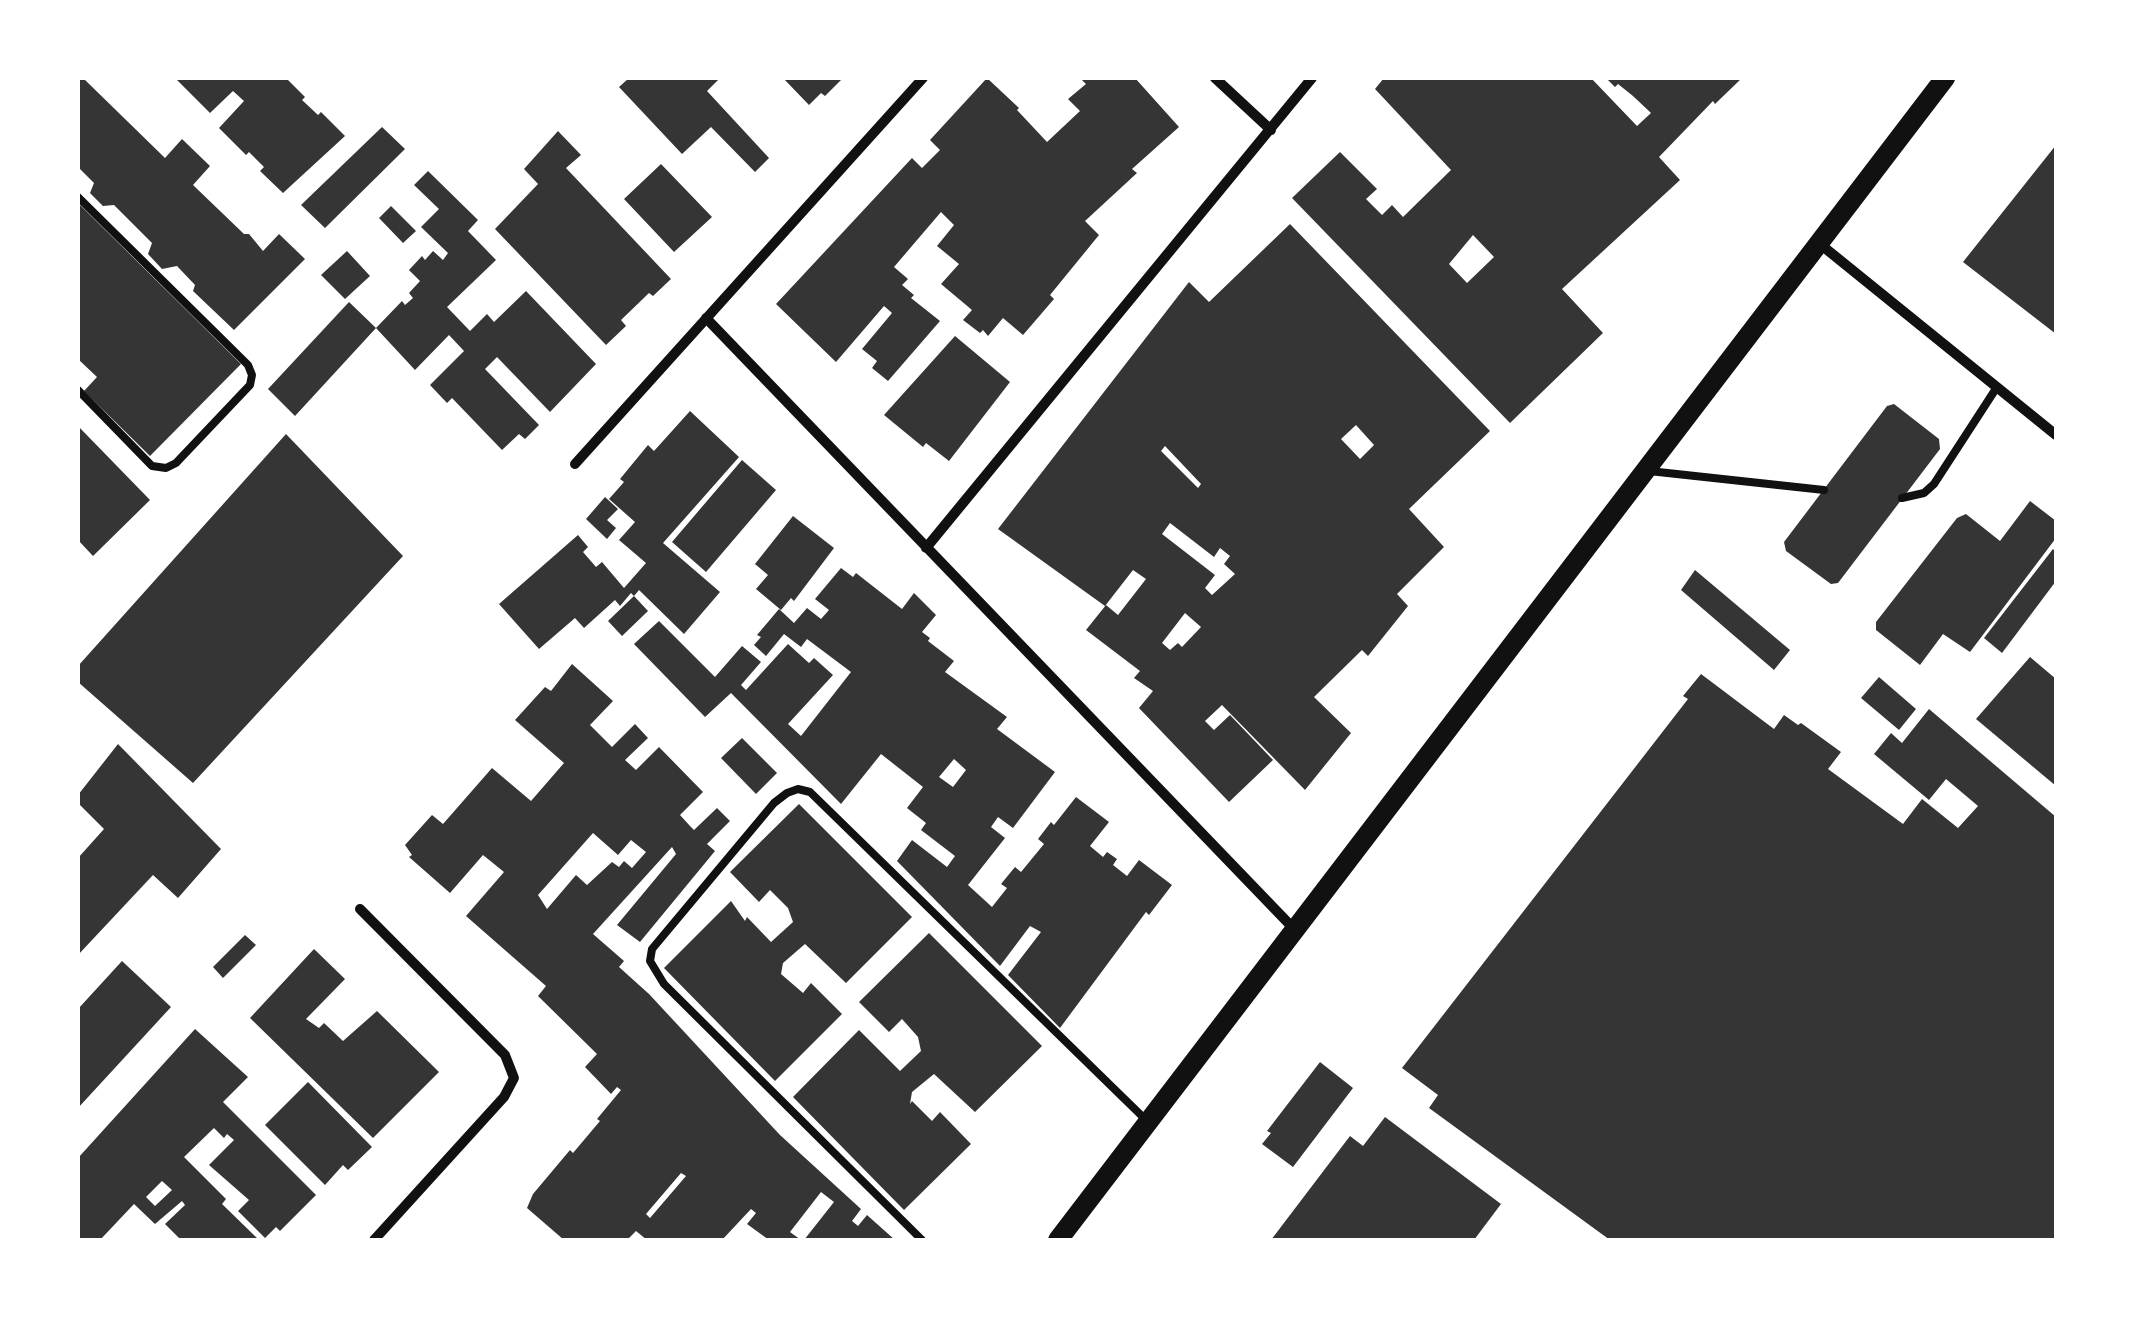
<!DOCTYPE html>
<html>
<head>
<meta charset="utf-8">
<style>
	body { margin:0 }
	#map { position:relative; width:2134px; height:1318px; overflow:hidden; background:#fff; font-family:Merriweather,serif }
	canvas { display:block }
	.frame { position:absolute; inset:0; border:80px solid #fff; pointer-events:none }
</style>
</head>
<body>
<div id="map">
<canvas width="2134" height="1318"></canvas>
<div class="frame"></div>
</div>
<script>
const ctx = document.querySelector('canvas').getContext('2d');
ctx.lineJoin = 'round';
function fill(path, color) {
  ctx.fillStyle = color;
  ctx.fill(path, 'evenodd');
}
function toPath(rows) {
  const path = new Path2D();
  for (const r of rows) {
    path.moveTo(r[0], r[1]);
    for (let i = 2; i < r.length; i += 2) path.lineTo(r[i], r[i + 1]);
  }
  return path;
}
function strokePath(path, color, width, dash) {
  ctx.strokeStyle = color;
  ctx.lineWidth = width;
  ctx.lineCap = dash ? 'butt' : 'round';
  ctx.setLineDash(dash || []);
  ctx.stroke(path);
}
const building = toPath([
	[78,78,83,78,165,158,182,139,210,166,193,185,244,234,249,234,263,251,279,234,305,259,234,330,193,291,195,285,177,266,162,269,148,254,152,243,114,205,103,206,90,193,94,183,78,167],
	[175,78,266,78,268,80,286,78,305,97,302,100,318,115,321,112,345,136,283,193,260,171,264,167,249,152,246,155,219,128,244,101,233,91,210,113],
	[629,78,720,78,707,91,769,158,755,172,711,127,682,154,619,87],
	[783,78,843,78,825,96,821,93,809,105],
	[987,78,1019,108,1017,110,1047,142,1080,111,1068,99,1086,84,1080,78,1135,78,1179,127,1132,169,1137,173,1085,221,1099,235,1050,295,1054,299,1023,335,1003,318,988,336,983,330,980,333,963,320,972,310,941,284,959,264,937,246,954,225,941,212,894,267,908,279,902,285,914,295,911,298,940,321,888,381,872,368,877,361,862,349,892,313,884,306,836,362,776,304,912,158,922,168,940,150,930,140],
	[1384,78,1591,78,1637,126,1651,113,1633,96,1618,84,1615,87,1606,78,1742,78,1715,104,1713,101,1659,157,1680,180,1562,289,1603,333,1510,423,1292,198,1340,152,1377,189,1366,199,1382,215,1392,205,1403,217,1451,170,1375,89],
	[1473,235,1494,257,1467,283,1449,264],
	[382,127,405,149,325,228,301,205],
	[558,131,581,155,566,168,671,279,653,296,649,293,621,320,626,326,606,345,495,229,538,184,524,169],
	[2056,145,2056,334,1963,262],
	[661,164,712,217,674,252,624,199],
	[428,171,478,220,468,231,496,260,447,307,470,331,487,314,494,322,526,291,596,364,550,412,497,357,485,369,539,425,525,439,519,434,502,450,452,398,447,403,430,385,464,351,449,335,415,370,376,328,402,301,405,305,413,298,409,293,420,281,409,270,422,256,425,260,433,251,443,260,448,253,421,227,439,209,414,185],
	[78,203,241,364,150,456,84,391,97,377,78,359],
	[391,206,416,231,403,243,379,218],
	[1290,224,1490,431,1409,509,1444,547,1397,594,1408,606,1368,656,1362,650,1314,697,1351,733,1305,790,1222,705,1205,721,1214,730,1230,715,1273,760,1229,802,1139,708,1153,691,1134,678,1140,671,1086,630,1106,605,1118,615,1146,579,1133,570,1105,606,998,529,1189,282,1209,302],
	[1356,425,1374,445,1360,459,1341,439],
	[1165,446,1201,484,1198,488,1161,451],
	[1170,523,1214,557,1220,548,1230,556,1224,564,1235,574,1212,595,1205,588,1215,575,1162,534],
	[1185,613,1201,627,1182,647,1178,643,1170,650,1162,643],
	[347,251,370,276,345,299,321,275],
	[349,302,376,328,295,416,268,389],
	[955,336,1010,382,949,461,926,443,923,447,884,415],
	[1894,404,1939,439,1940,449,1838,583,1831,584,1786,551,1784,542,1887,406],
	[690,411,739,457,663,543,720,592,684,634,639,590,634,596,631,593,620,606,615,600,584,628,575,618,539,649,499,604,578,535,588,547,583,552,596,567,602,562,624,588,646,563,619,540,635,522,609,499,624,482,620,479,648,445,654,451],
	[78,426,150,500,93,556,78,540],
	[286,434,403,556,193,783,78,682,78,666],
	[742,460,776,490,706,572,672,542],
	[605,497,618,509,607,520,616,528,607,539,586,519],
	[2030,501,2056,521,2056,538,1970,652,1943,634,1920,665,1876,630,1876,622,1957,518,1966,514,2000,541],
	[793,516,834,548,794,601,791,598,781,610,756,589,768,575,755,564],
	[2053,549,2056,552,2056,581,2002,653,1984,638],
	[841,568,853,577,856,573,902,609,914,593,936,615,922,632,930,638,928,641,954,661,945,672,1007,717,997,729,1055,772,1013,828,998,817,991,827,1005,838,968,885,992,907,1007,888,1001,884,1015,867,1021,872,1044,844,1038,839,1051,822,1054,825,1076,797,1109,822,1090,846,1103,857,1107,852,1117,859,1113,865,1127,876,1139,860,1172,885,1149,915,1146,912,1060,1028,1008,975,1041,932,1030,926,1000,966,897,861,912,840,947,867,955,856,921,830,926,823,907,808,923,787,881,754,841,804,731,693,705,717,634,644,659,621,715,677,742,646,761,662,741,685,746,690,788,644,809,663,814,658,833,675,788,724,801,736,851,672,807,639,801,647,784,634,766,656,754,645,761,637,757,635,779,609,794,623,807,608,821,619,829,610,815,599],
	[954,759,966,770,953,787,939,777],
	[1695,570,1790,650,1774,670,1681,590],
	[634,596,648,611,622,636,608,621],
	[2030,657,2056,679,2056,786,1976,719],
	[572,664,613,701,590,725,612,747,635,724,648,738,625,760,636,770,659,747,703,792,680,815,690,826,694,830,717,808,730,821,707,844,715,851,640,942,617,925,676,854,672,847,593,934,624,961,619,967,649,994,780,1135,861,1209,852,1221,858,1226,867,1215,895,1240,804,1240,834,1202,821,1192,790,1232,801,1240,769,1240,747,1224,756,1213,751,1209,722,1240,647,1240,636,1231,627,1240,564,1240,527,1208,533,1194,570,1150,573,1153,600,1121,597,1119,621,1090,617,1087,611,1094,585,1067,597,1054,538,996,546,986,466,916,504,872,483,855,450,893,409,857,412,855,405,845,432,815,443,824,492,768,531,801,564,763,515,720,545,687,551,691],
	[593,833,618,855,631,840,646,852,632,868,624,861,619,867,612,862,587,885,576,875,547,909,538,895],
	[681,1173,686,1176,650,1218,646,1214],
	[1701,674,1774,729,1784,715,1798,725,1801,723,1841,752,1828,769,1903,824,1922,799,1958,828,1978,806,1946,779,1929,800,1874,754,1891,733,1902,743,1929,709,2056,817,2056,1240,1610,1240,1429,1108,1438,1095,1402,1068,1688,699,1683,696],
	[1879,677,1916,709,1899,730,1861,698],
	[742,738,777,773,756,794,721,758],
	[118,744,221,849,178,898,153,875,78,955,78,858,104,829,78,803,78,795],
	[799,804,912,917,846,983,805,944,783,963,781,974,803,993,811,983,842,1014,775,1081,664,968,731,901,745,921,747,917,771,942,793,922,788,908,770,890,759,902,730,872],
	[929,933,1042,1046,975,1112,934,1074,912,1092,910,1104,912,1101,932,1121,940,1112,971,1144,904,1210,793,1097,859,1030,900,1071,921,1051,918,1037,902,1019,889,1032,859,1002],
	[245,935,256,945,223,978,213,967],
	[314,949,345,979,306,1019,319,1028,324,1023,343,1041,377,1011,439,1072,373,1138,250,1018],
	[122,961,171,1007,78,1108,78,1009],
	[195,1029,248,1077,223,1102,316,1195,280,1231,276,1227,265,1238,238,1211,249,1200,209,1165,234,1140,227,1134,224,1138,214,1128,184,1157,226,1199,222,1204,259,1240,181,1240,165,1224,185,1205,182,1201,155,1224,134,1204,100,1240,80,1240,78,1158],
	[162,1181,172,1190,155,1206,146,1197],
	[1320,1062,1353,1088,1293,1167,1262,1144,1271,1133,1267,1131],
	[308,1082,372,1147,348,1170,343,1165,325,1185,265,1125],
	[1385,1117,1501,1204,1474,1240,1271,1240,1350,1136,1363,1146]
]);
const service = toPath([
	[78,197,248,365,252,375,250,385,176,463,166,468,152,466,78,390],
	[1649,471,1824,490],
	[1902,498,1924,493,1934,484,1997,387],
	[922,1240,664,984,650,961,652,949,774,803,787,793,798,789,810,792,1145,1119]
]);
const minor = toPath([
	[1215,78,1271,130],
	[1820,244,2056,435],
	[706,318,1295,930],
	[575,464,923,78],
	[926,548,1312,78],
	[360,909,505,1055,514,1078,504,1097,374,1240]
]);
const secondary = toPath([
	[1058,1240,1945,78]
]);
fill(building, '#353535');
strokePath(service, '#111', 8);
strokePath(minor, '#111', 10);
strokePath(secondary, '#111', 20);
</script>
</body>
</html>
